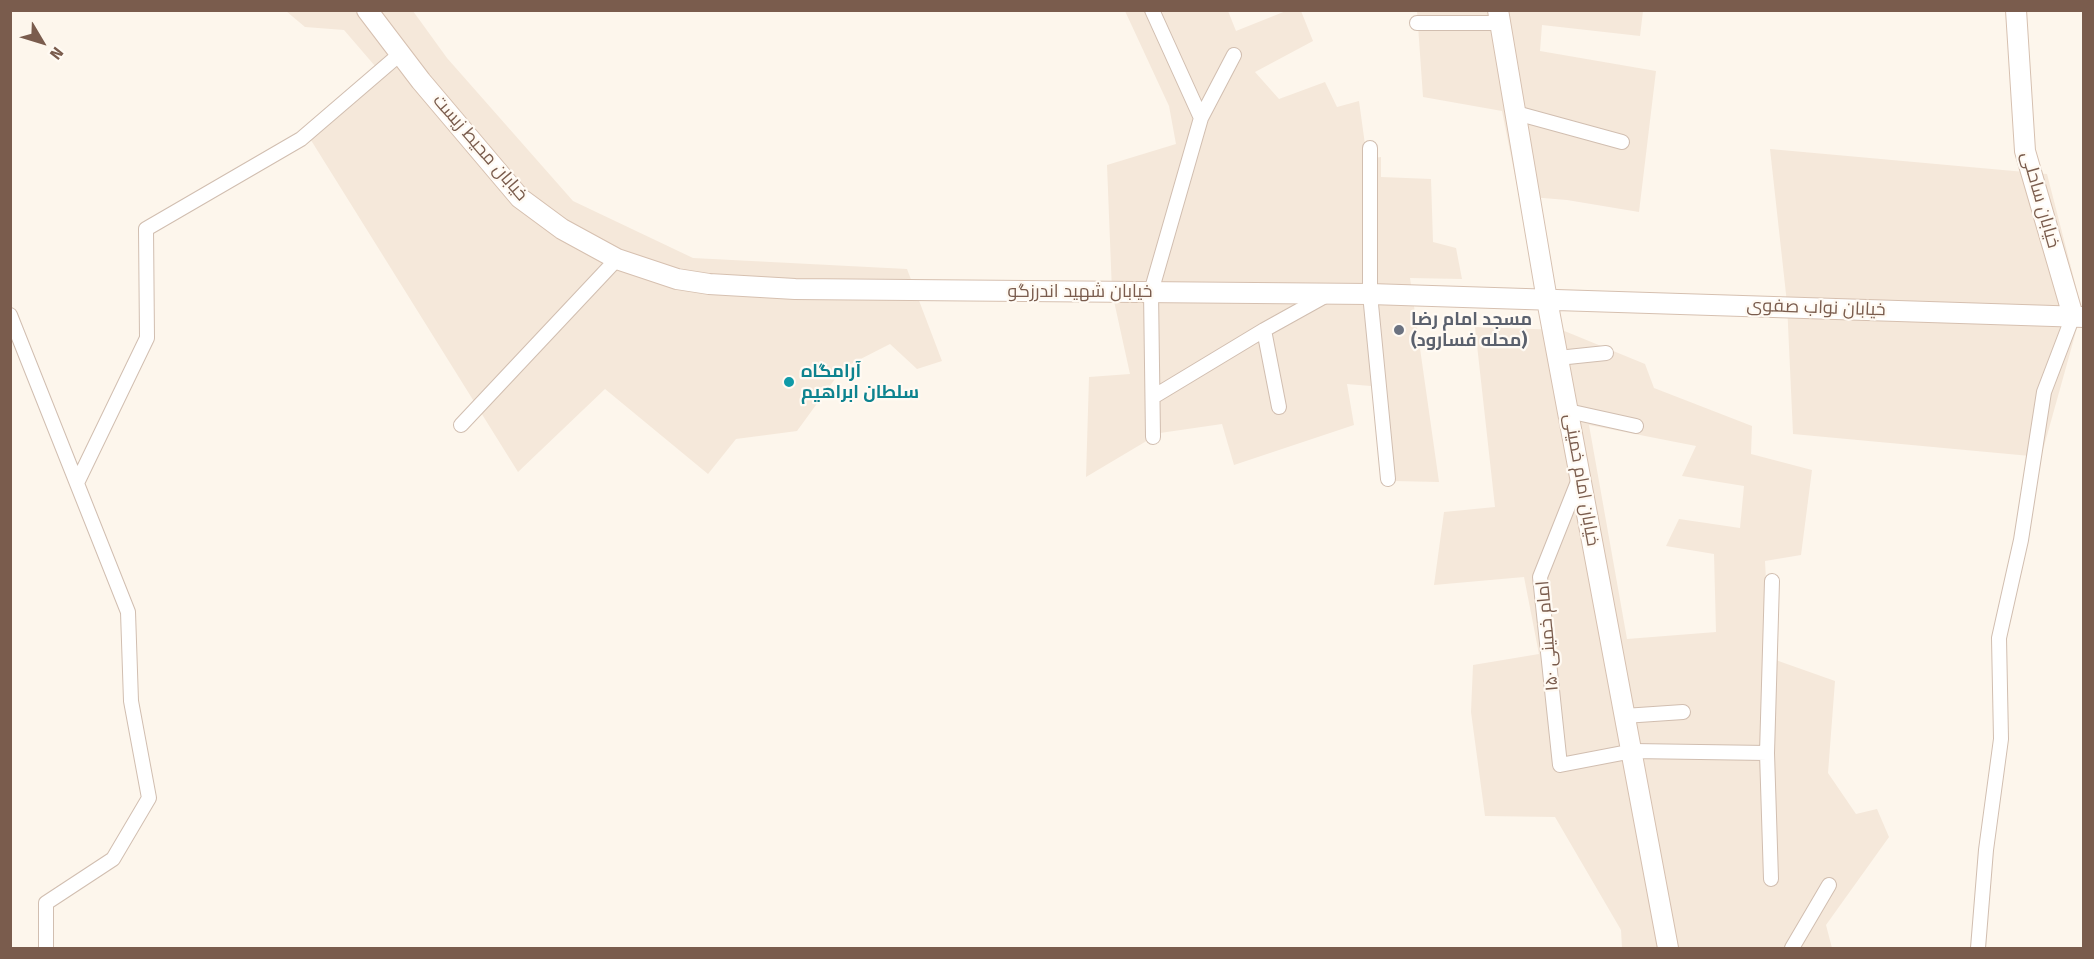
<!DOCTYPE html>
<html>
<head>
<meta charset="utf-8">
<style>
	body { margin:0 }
	#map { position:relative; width:2094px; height:959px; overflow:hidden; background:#fdf6ec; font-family:"Fira Sans",sans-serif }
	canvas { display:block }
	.frame { position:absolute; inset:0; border:12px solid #7a5c4d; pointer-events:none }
	.north { position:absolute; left:12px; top:12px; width:60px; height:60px; -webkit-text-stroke:4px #fffaf3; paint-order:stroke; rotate:128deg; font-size:16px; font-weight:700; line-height:24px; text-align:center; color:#7a5c4d }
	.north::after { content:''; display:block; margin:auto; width:21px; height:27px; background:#7a5c4d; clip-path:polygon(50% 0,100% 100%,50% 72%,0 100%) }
</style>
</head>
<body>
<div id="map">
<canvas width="2094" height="959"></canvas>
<div class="frame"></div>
<div class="north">N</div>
</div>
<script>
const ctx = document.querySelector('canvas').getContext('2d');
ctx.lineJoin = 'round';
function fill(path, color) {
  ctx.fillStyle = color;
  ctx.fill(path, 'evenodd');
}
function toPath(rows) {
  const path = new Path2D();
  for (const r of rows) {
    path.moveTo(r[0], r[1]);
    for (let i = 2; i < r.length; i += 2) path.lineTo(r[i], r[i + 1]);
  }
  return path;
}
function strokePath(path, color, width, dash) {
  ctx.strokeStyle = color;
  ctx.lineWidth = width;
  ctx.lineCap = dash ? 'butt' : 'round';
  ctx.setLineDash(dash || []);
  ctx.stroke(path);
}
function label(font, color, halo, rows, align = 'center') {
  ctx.font = font + ' "Fira Sans",Cairo,sans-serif';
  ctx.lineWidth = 4.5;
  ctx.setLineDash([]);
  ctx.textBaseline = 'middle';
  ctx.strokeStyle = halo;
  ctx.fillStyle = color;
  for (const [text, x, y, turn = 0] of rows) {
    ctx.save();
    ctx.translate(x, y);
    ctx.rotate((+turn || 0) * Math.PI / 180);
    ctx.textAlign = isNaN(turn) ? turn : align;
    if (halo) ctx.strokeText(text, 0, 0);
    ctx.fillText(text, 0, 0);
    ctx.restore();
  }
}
const residential = toPath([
	[286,11,413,11,447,58,573,201,693,258,907,269,942,361,917,369,890,344,843,368,797,431,736,439,708,474,605,389,518,472,304,129,381,73,344,30,305,27],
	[1125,11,1228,11,1236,31,1286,11,1301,11,1313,41,1255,72,1279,99,1325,82,1337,107,1359,101,1367,159,1381,157,1381,177,1431,179,1433,242,1456,248,1462,279,1410,278,1439,482,1394,481,1383,387,1347,384,1354,425,1234,465,1222,424,1160,433,1086,477,1089,377,1130,374,1112,292,1107,165,1176,144,1169,106],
	[1417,11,1643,11,1640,36,1542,25,1540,51,1656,71,1639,212,1567,200,1519,196,1502,111,1423,97],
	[1770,149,2047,174,2082,310,2041,457,1793,434,1787,303],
	[1475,327,1562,330,1645,364,1654,388,1752,426,1751,454,1812,470,1801,555,1765,561,1770,658,1835,681,1828,773,1856,814,1877,809,1889,837,1826,925,1832,948,1622,948,1621,930,1555,817,1485,816,1471,712,1473,665,1539,654,1524,577,1434,585,1444,512,1495,507],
	[1589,425,1696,446,1682,476,1744,486,1740,528,1679,519,1666,546,1714,554,1716,632,1627,639]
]);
const street = toPath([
	[1152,10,1201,118,1151,292,1153,437],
	[1417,23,1501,23],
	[1516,113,1622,142],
	[1201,118,1234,55],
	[1370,148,1370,294,1388,479],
	[10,315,128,612,131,701,149,798,113,859,46,903,46,948],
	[1264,330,1279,407],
	[1558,358,1606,353],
	[1153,397,1264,330,1327,295],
	[1568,411,1636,426],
	[461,425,617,259],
	[1579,479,1540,577,1560,765,1633,751,1767,753,1771,879],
	[77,483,147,338,146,229,301,139,400,54],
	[1624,716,1683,712],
	[1767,753,1772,581],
	[1792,948,1829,885],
	[1978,948,1986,850,2001,739,1999,638,2021,540,2044,392,2073,316]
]);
const secondary = toPath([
	[367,10,421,81,520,198,562,229,617,259,677,279,709,284,795,289,1370,294,2084,317],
	[1498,10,1547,300,1668,948],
	[2016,10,2025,151,2073,316]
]);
const markers = [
	[1399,330,6,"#6b7280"],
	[789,382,6,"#0f9aa8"]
];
const streetNames = [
	["خیابان محیط زیست",480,148,49],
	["خیابان ساحلی",2040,200,74],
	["خیابان شهید اندرزگو",1080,292],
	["خیابان نواب صفوی",1816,308,2],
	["خیابان امام خمینی",1581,480,80],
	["امام خمینی ۱۵۰",1548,636,-95]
];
const worshipNames = [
	["مسجد امام رضا",1411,320],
	["(محله فسارود)",1411,341]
];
const cultureNames = [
	["آرامگاه",801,372],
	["سلطان ابراهیم",801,393]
];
fill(residential, '#f5e8da');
strokePath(street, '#d1beb0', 16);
strokePath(secondary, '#d6c0b0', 22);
strokePath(street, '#fff', 14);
strokePath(secondary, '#fff', 20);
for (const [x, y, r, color] of markers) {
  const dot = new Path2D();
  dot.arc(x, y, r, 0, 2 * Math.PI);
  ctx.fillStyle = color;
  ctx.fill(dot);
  strokePath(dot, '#fffaf3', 2);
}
label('18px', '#7a5c4d', '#fffaf3', streetNames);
label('bold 18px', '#5b616d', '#fffaf3', worshipNames, 'left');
label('bold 18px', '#0d838f', '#fffaf3', cultureNames, 'left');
</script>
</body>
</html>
